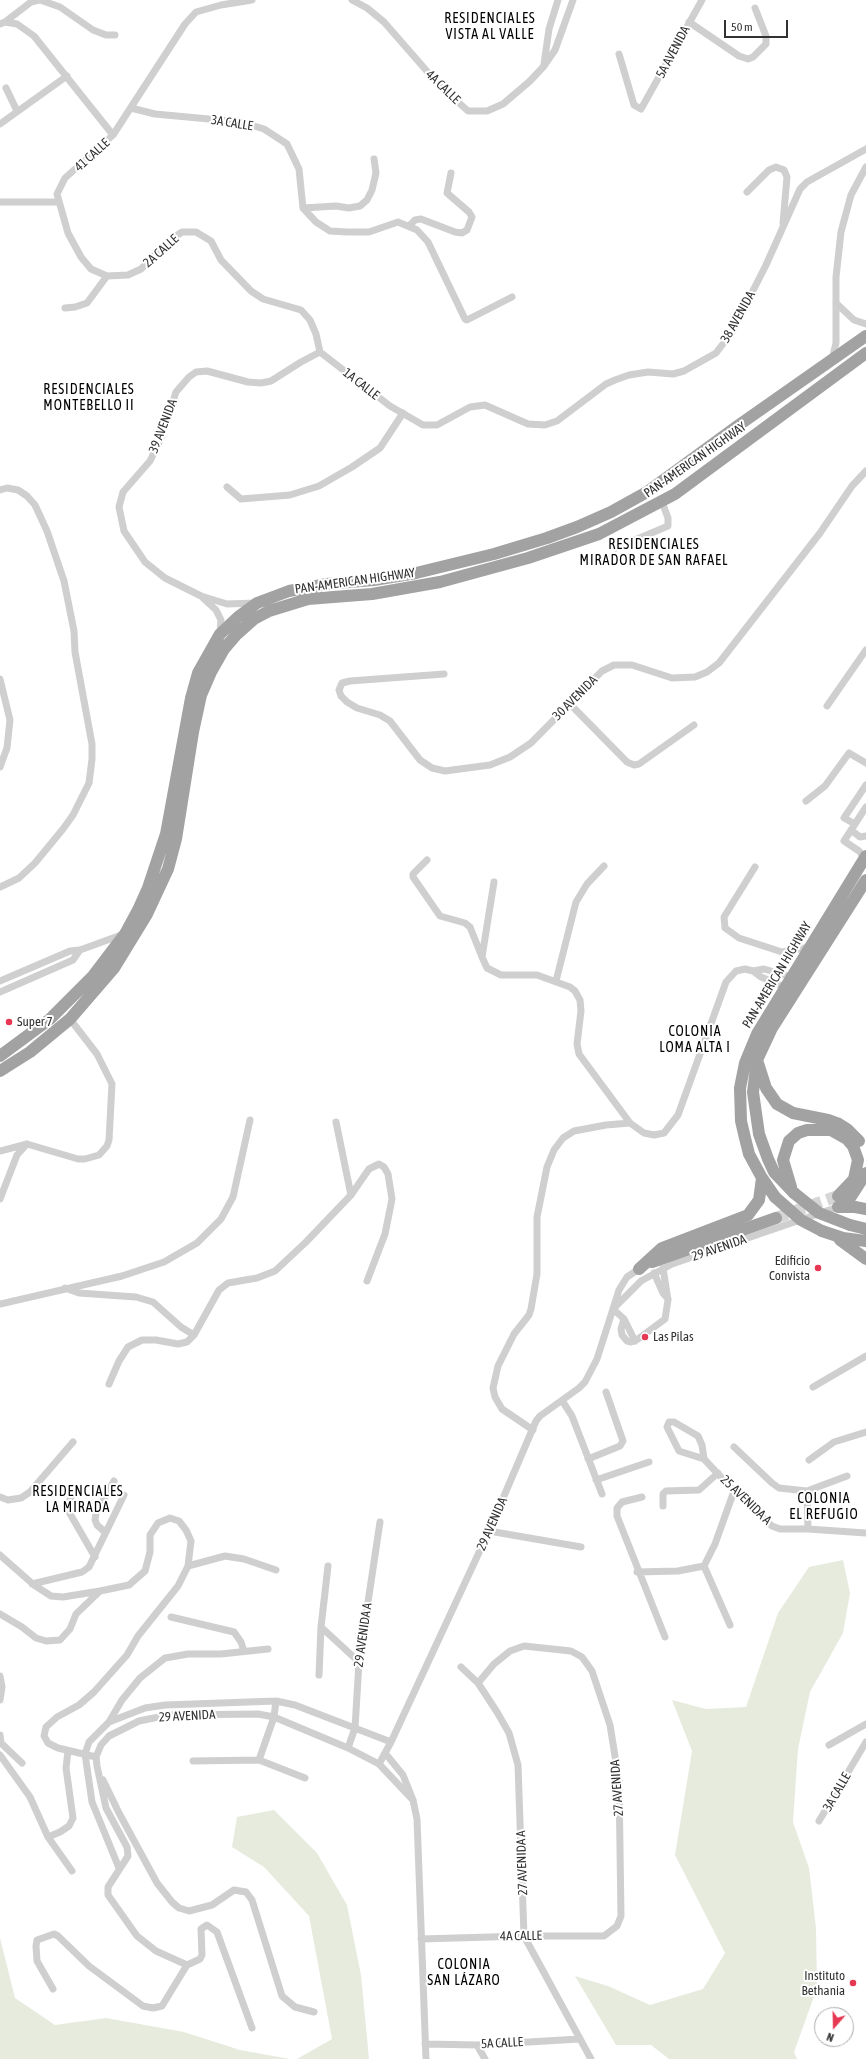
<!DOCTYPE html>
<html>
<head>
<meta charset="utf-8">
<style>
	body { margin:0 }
	#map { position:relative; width:866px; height:2059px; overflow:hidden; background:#fff; font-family:"Asap Condensed",sans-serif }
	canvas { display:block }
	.north { position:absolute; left:814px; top:2007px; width:40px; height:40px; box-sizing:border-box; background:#fff; border:1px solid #adadad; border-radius:50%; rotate:200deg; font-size:11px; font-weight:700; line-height:16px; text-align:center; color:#323232 }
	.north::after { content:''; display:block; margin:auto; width:14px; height:18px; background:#e63753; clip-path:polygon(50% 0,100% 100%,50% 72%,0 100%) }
	.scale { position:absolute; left:724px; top:20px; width:64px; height:18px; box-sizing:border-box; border:2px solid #323232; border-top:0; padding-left:5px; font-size:12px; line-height:14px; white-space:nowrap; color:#323232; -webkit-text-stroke:3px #fff; paint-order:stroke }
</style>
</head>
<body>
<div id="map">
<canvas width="866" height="2059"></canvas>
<div class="north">N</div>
<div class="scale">50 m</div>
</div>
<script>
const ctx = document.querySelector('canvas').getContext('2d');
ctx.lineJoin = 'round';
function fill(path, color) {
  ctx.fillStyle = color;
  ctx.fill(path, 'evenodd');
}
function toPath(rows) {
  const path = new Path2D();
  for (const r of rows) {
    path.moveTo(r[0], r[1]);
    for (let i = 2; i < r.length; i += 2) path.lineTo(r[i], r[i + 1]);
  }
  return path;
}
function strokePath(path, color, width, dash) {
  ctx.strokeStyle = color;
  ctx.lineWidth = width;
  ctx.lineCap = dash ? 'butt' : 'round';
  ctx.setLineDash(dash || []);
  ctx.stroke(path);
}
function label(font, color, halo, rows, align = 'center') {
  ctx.font = font + ' "Asap Condensed",sans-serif';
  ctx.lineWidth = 4;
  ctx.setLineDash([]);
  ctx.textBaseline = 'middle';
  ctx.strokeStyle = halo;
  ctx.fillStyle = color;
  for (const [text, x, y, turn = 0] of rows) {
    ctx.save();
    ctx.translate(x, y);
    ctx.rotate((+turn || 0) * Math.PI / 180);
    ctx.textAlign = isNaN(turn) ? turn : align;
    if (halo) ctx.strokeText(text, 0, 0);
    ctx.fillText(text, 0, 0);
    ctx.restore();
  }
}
const green = toPath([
	[843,1560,850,1593,843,1633,810,1692,798,1749,793,1822,809,1868,816,1928,817,1988,794,2052,797,2059,669,2059,651,2045,616,2045,575,1976,608,1986,650,2005,703,1989,725,1953,675,1855,692,1751,672,1700,706,1709,746,1707,778,1613,809,1567],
	[274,1810,317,1853,347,1905,361,1975,369,2059,297,2059,332,2039,309,1916,264,1867,232,1847,237,1817],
	[0,1938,15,1998,55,2025,106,2018,184,2032,240,2050,290,2059,0,2059]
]);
const trunkTunnel = toPath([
	[776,1218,838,1196]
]);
const minor = toPath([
	[40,0,60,7,93,30,106,35,115,35],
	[252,0,221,5,196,12,185,24,113,135,65,178,57,194,68,233,81,257,91,269,107,276,128,275,141,269,170,240,182,232,196,232,211,241,221,260,251,291,263,299,301,310,310,320,316,334,320,352],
	[352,0,367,8,384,22,439,85,468,111,487,111,503,104,530,81,544,66,555,50,573,0],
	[5,22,31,2,39,0],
	[689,22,739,56,748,59,753,57,766,44,766,36,755,8],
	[0,24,5,22,17,24,34,36,113,135],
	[619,54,634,105,641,109,702,0],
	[544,64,549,29,558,0],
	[6,88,17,111],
	[131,108,155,114,241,122,264,129,287,144,299,169,303,208,316,222,330,231,347,232,369,232,398,222,417,230,428,242,465,319,467,320,512,297],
	[0,124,67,76],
	[747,192,769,170,776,167,784,170,787,177,783,223],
	[0,202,59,202],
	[303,208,336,206,349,208,360,206,367,200,372,190,376,173,374,159],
	[409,226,415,220,421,219,455,232,462,233,467,230,472,217,469,212,447,193,451,173],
	[837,304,854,320,866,324],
	[65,308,75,307,87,303,107,276],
	[320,352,390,406,423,425,437,425,470,407,485,405,528,424,545,425,557,421,606,384,615,380,629,375,648,372,673,374,684,371,716,353,732,332,766,265,800,189,807,182,866,149],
	[832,360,836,343,836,277,841,232,851,195,866,167],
	[227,487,241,499,290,495,319,486,352,467,380,448,403,413],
	[0,490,7,488,18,490,27,496,35,505,47,531,64,581,74,631,75,652,92,744,92,759,89,783,73,815,63,829,35,863,19,878,0,887],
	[616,548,668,526,668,518,662,502],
	[203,598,216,610,221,620,220,634],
	[255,603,227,604,201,596,165,578,145,562,124,531,119,507,123,492,150,461,161,438,176,392,189,377,196,372,207,371,248,382,261,383,271,381,301,362,320,352],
	[444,674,350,681,342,683,339,690,341,696,347,702,357,708,380,715,390,721,420,760,432,768,445,771,490,765,510,757,531,743,602,671,614,665,632,665,672,678,695,677,707,672,719,663,820,533,852,486,866,471],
	[0,679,10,720,7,748,0,767],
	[570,704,627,762,634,765,639,764,694,725],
	[827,706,866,650],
	[806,801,825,786,849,753,866,763],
	[855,824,866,807],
	[851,830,860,837,866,836],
	[865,859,859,851,844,841,855,824,844,818,866,785],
	[427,860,413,874,413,877,440,916,465,923,470,927,482,957],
	[755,867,724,917,725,928,739,938,782,952,810,947],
	[494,882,482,957,487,968,501,975,537,975,570,987,575,991,580,1000,581,1011,577,1044,579,1054,630,1123,644,1133,654,1135,664,1133,678,1115,726,982,736,971,745,969,753,971,764,969,791,977],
	[753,971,761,977,785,987],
	[0,981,70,951,80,950,124,934],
	[556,981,576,902,587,884,604,866],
	[0,992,73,960,80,950],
	[336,1122,351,1195],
	[0,1151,27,1144,78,1159,85,1159,99,1155,107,1146,109,1140,112,1084,97,1054,70,1019],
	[0,1199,17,1155,27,1144],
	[654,1273,663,1293,668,1299],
	[65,1288,79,1293,136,1297,153,1302,181,1327,194,1335],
	[0,1304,122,1276,164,1262,197,1243,221,1219,233,1197,250,1120],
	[615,1307,641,1281,672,1264,838,1207],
	[613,1309,624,1319,635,1341],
	[624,1319,621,1329,622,1335,627,1341,631,1342,638,1339,665,1319,668,1300,663,1268],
	[109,1384,119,1361,128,1347,142,1340,156,1340,178,1344,187,1342,194,1335,219,1290,228,1283,257,1278,275,1271,306,1242,351,1195,369,1169,379,1164,384,1167,388,1174,392,1199,385,1234,367,1281],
	[813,1387,866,1356],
	[563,1402,572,1416,602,1494],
	[533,1430,502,1409,495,1397,493,1388,498,1366,514,1334,529,1315,531,1309,537,1274,537,1217,547,1167,554,1150,563,1138,574,1131,606,1125,630,1123],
	[734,1447,772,1483,779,1488,807,1491,847,1476],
	[588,1459,620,1446,623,1441,606,1392],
	[704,1459,702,1445,698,1436,674,1422,669,1422,667,1427,679,1451,704,1459,734,1491,772,1526,780,1529,808,1529,866,1533],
	[809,1460,834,1442,866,1432],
	[596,1480,649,1462],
	[807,1491,808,1529],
	[73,1494,68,1503,69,1512,95,1557],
	[0,1497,8,1500,21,1498,30,1492,73,1442],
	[642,1497,622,1502,617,1508,617,1516,665,1637],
	[663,1506,663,1494,666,1491,699,1490,718,1473],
	[489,1531,581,1547],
	[105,1532,97,1525,95,1520,96,1513,114,1481],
	[0,1555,34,1585,51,1596,63,1597,100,1591],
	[188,1566,225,1556,244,1559,276,1570],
	[637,1572,678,1571,704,1566],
	[32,1584,82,1572,89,1567,124,1495],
	[0,1614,22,1627,36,1638,46,1641,60,1640,70,1629,76,1614,100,1591,129,1585,145,1571,150,1552,150,1535,158,1523,170,1518,179,1521,186,1530,191,1541,188,1566,178,1586,138,1636,127,1655,94,1692,79,1705,57,1717,46,1727,44,1736,48,1743,58,1748,96,1757],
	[171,1617,234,1632,241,1642,244,1651],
	[730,1625,704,1566,715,1544,734,1491],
	[321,1627,359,1662],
	[461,1667,478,1683,497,1712,509,1733,518,1765,524,1936,591,2059],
	[319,1675,321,1627,328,1566],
	[0,1676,2,1687,0,1700],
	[109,1722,122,1700,140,1678,165,1658,188,1654,221,1654,268,1649],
	[0,1735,1,1743,22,1763],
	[829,1745,866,1724],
	[348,1748,355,1728,359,1662,380,1522],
	[385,1753,403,1775,413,1800,417,1819,426,2059],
	[0,1755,30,1797,48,1837,72,1871],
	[259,1760,274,1717,276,1701],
	[193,1761,259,1760,305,1778],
	[379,1764,391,1742,489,1531,536,1421,540,1416,579,1388,585,1382,597,1359,619,1290,627,1277,639,1269],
	[103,1780,119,1813,157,1883,172,1902,179,1908,189,1911,212,1905,234,1890,246,1892,252,1900,282,1996,295,2007,314,2012],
	[819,1821,866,1742],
	[48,1837,60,1832,69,1826,73,1818,66,1768,68,1751],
	[119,1868,92,1802,85,1754,89,1742,109,1722,145,1708,165,1705,276,1701,295,1705,391,1742],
	[421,1939,524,1936,604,1936,617,1926,621,1916,619,1781,610,1725,592,1671,582,1657,571,1651,524,1646,510,1651,494,1664,478,1683],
	[187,1965,156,1951,137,1936,108,1895,108,1887,128,1856,127,1847,106,1808,97,1766,96,1757,101,1745,109,1736,139,1721,169,1715,258,1714,274,1717,348,1748,379,1764,413,1800],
	[53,1989,37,1961,36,1946,37,1940,54,1934,58,1936,89,1966,143,2006,153,2008,162,2006,187,1965,200,1959,202,1955,201,1929,207,1925,217,1932,252,2028],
	[425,2044,477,2045,580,2039],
	[477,2045,485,2059]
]);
const trunk = toPath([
	[0,1056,50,1019,93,976,125,934,139,908,148,888,166,834,191,698,198,673,220,634,238,617,257,603,289,591,327,584,374,580,416,573,494,554,547,538,577,527,611,512,647,492,736,427,866,336],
	[758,1063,766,1088,777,1104,793,1113,828,1120,839,1124,847,1129,859,1141],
	[0,1071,30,1052,70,1019,114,968,147,914,168,869,176,839,193,732,201,695,211,672,224,649,236,635,254,619,269,611,308,599,372,594,440,582,528,558,599,534,675,494,866,353],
	[791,1187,783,1160,789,1141,798,1133,807,1130,831,1130,847,1139,853,1146,858,1160,854,1179,838,1196],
	[794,1193,774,1172,768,1159,759,1134,753,1092,757,1060,772,1028,866,880],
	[775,1197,762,1178,749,1154,745,1138,741,1121,740,1088,745,1063,757,1034,866,856],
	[838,1207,850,1198,866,1173],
	[838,1207,855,1207,866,1209],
	[850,1225,866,1229],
	[822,1231,843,1238,866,1241],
	[840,1240,866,1259],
	[652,1262,776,1218],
	[639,1269,662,1248,748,1215,759,1200,762,1178]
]);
const trunkBridge = toPath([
	[794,1193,819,1213,850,1225],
	[775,1197,801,1220,822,1231]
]);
const markers = [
	[9,1022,4,"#e63753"],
	[818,1268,4,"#e63753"],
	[645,1337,4,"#e63753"],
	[853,1983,4,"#e63753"]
];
const streetNames = [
	["5A AVENIDA",673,52,-62],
	["4A CALLE",443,87,44],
	["3A CALLE",232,123,9],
	["41 CALLE",92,155,-42],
	["2A CALLE",161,251,-42],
	["38 AVENIDA",738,317,-61],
	["1A CALLE",361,384,38],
	["39 AVENIDA",163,426,-69],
	["PAN-AMERICAN HIGHWAY",695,460,-35],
	["PAN-AMERICAN HIGHWAY",355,581,-8],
	["30 AVENIDA",575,698,-45],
	["PAN-AMERICAN HIGHWAY",777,975,-59],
	["29 AVENIDA",719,1248,-19],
	["25 AVENIDA A",746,1500,44],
	["29 AVENIDA",492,1524,-66],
	["29 AVENIDA A",363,1635,-82],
	["29 AVENIDA",187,1716,-3],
	["27 AVENIDA",617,1788,-94],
	["3A CALLE",837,1792,-60],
	["27 AVENIDA A",522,1863,-92],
	["4A CALLE",521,1936,-1],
	["5A CALLE",502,2043,-3]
];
const poiNames = [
	["Super 7",17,1022],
	["Edificio",810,1261,"right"],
	["Convista",810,1276,"right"],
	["Las Pilas",653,1337],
	["Instituto",845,1976,"right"],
	["Bethania",845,1991,"right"]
];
const neighbourhoodNames = [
	["RESIDENCIALES",490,19],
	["VISTA AL VALLE",490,35],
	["RESIDENCIALES",89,390],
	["MONTEBELLO II",89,406],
	["RESIDENCIALES",654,545],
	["MIRADOR DE SAN RAFAEL",654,561],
	["COLONIA",695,1032],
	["LOMA ALTA I",695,1048],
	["RESIDENCIALES",78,1492],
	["LA MIRADA",78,1508],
	["COLONIA",824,1499],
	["EL REFUGIO",824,1515],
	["COLONIA",464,1965],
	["SAN LÁZARO",464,1981]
];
fill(green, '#e6ebde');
strokePath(trunkTunnel, '#d6d6d6', 12, [12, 6]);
strokePath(minor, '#cfcfcf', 7);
strokePath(trunk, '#a2a2a2', 12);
strokePath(trunkBridge, '#a2a2a2', 12);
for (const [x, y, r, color] of markers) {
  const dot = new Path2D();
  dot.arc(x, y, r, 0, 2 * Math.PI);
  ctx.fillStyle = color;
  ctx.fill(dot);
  strokePath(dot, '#fff', 1.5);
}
label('13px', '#323232', '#fff', streetNames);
label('13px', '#323232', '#fff', poiNames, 'left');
ctx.letterSpacing = '1px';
label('14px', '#000', '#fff', neighbourhoodNames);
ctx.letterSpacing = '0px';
</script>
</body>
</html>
